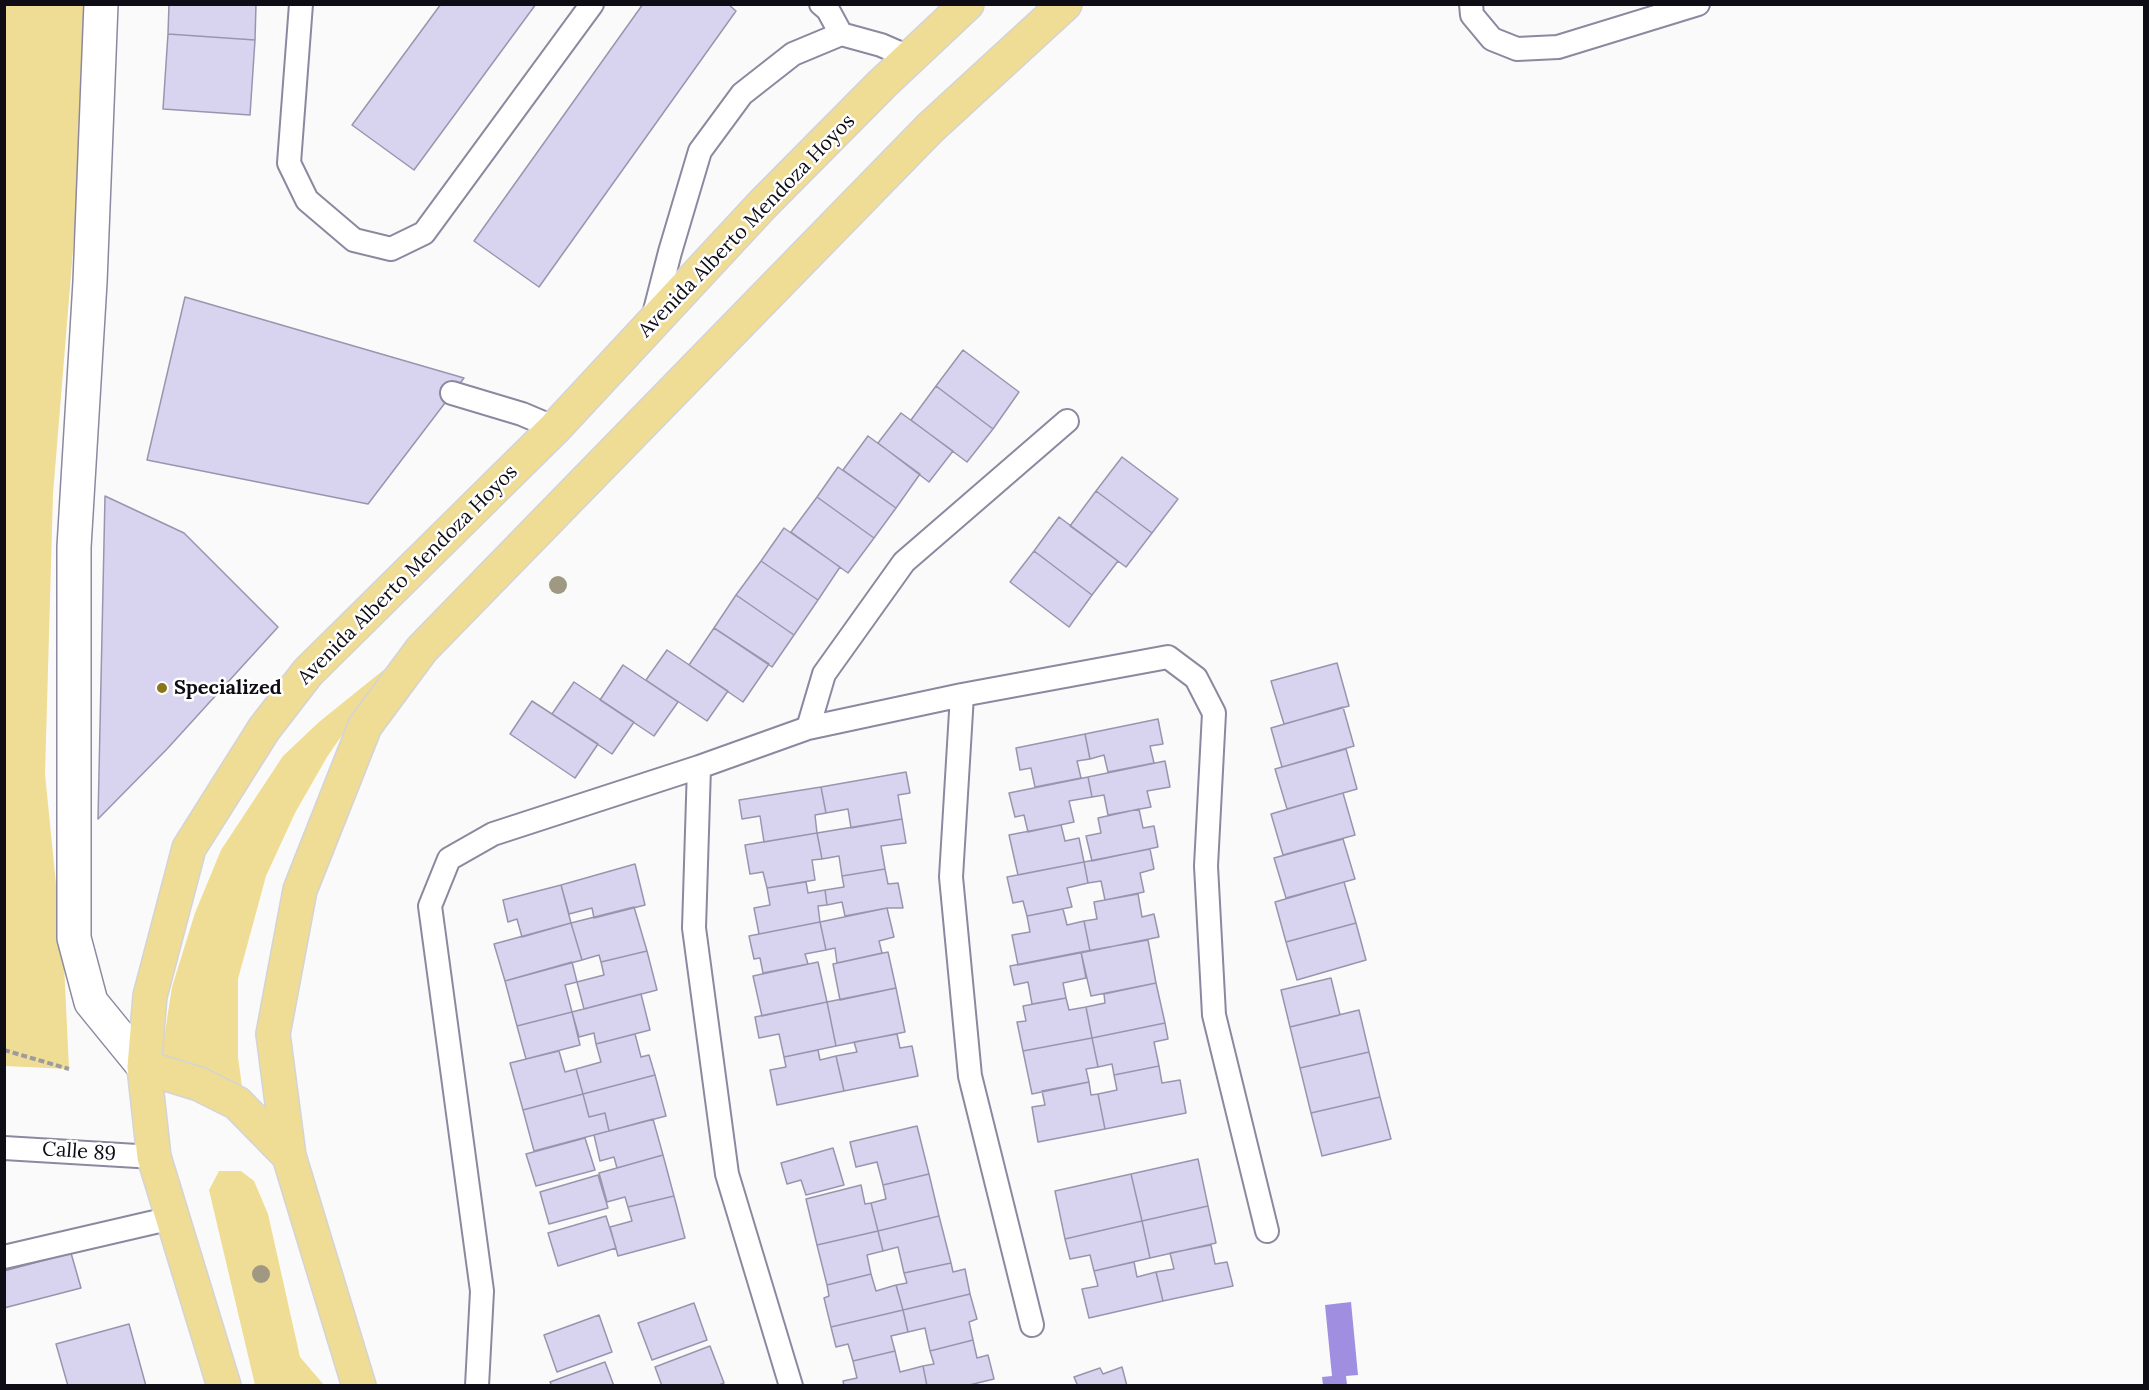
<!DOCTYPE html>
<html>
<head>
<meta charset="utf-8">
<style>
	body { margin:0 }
	#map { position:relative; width:2149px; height:1390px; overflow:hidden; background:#fafafa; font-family:Lora,serif }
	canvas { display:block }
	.frame { position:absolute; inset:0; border:6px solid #0e0c15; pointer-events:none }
</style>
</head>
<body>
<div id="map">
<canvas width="2149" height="1390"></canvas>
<div class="frame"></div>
</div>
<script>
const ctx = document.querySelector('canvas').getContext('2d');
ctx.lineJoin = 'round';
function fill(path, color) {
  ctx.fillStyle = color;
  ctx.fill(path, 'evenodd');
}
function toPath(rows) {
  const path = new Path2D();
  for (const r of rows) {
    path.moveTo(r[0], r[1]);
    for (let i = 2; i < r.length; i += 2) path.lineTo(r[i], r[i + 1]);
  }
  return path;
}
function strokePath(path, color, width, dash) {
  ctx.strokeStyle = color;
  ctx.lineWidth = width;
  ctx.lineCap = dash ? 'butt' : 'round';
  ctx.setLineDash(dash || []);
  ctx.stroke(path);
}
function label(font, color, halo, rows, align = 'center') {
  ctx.font = font + ' Lora,serif';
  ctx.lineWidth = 5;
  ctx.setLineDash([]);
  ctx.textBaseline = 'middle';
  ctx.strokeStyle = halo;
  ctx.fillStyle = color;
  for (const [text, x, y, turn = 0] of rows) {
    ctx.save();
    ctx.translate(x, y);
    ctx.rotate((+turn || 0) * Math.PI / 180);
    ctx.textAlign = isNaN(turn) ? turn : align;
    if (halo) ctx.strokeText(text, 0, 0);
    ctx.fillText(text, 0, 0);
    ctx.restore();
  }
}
const green = toPath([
	[5,5,86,5,85,103,53,494,45,774,64,964,69,1069,5,1066],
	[417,643,360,709,327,757,295,813,266,876,238,979,238,1057,243,1094,219,1075,186,1061,160,1064,172,987,195,913,221,850,283,756,319,722],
	[219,1171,241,1171,254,1181,268,1214,300,1357,324,1385,255,1385,209,1190]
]);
const water = toPath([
	[1351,1302,1358,1375,1346,1376,1347,1385,1323,1385,1322,1377,1332,1376,1325,1305]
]);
const building = toPath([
	[169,4,256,4,255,40,168,34,169,4],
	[441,4,536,4,414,170,352,125,441,4],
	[643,4,728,4,736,11,539,287,474,241,643,4],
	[168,34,255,40,250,115,163,109,168,34],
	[185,297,464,378,368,504,147,460,185,297],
	[963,350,1019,392,993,429,936,386,963,350],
	[936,386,993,429,967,462,911,420,936,386],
	[901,413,953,451,929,482,878,443,901,413],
	[868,436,920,474,896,508,843,470,868,436],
	[1122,457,1178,499,1152,533,1096,491,1122,457],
	[838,467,896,508,874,538,817,497,838,467],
	[1096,491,1152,533,1126,567,1070,526,1096,491],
	[105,496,184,533,278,627,167,749,98,819,105,496],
	[817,497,874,538,848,573,791,532,817,497],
	[1059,517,1118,561,1092,595,1034,551,1059,517],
	[784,528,840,567,818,600,761,561,784,528],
	[1034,551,1092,595,1069,627,1010,582,1034,551],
	[761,561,818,600,794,635,736,595,761,561],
	[736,595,794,635,772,667,714,628,736,595],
	[714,628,769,664,743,702,689,665,714,628],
	[667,650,728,691,707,721,646,680,667,650],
	[1337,663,1349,706,1284,724,1271,681,1337,663],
	[623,665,678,702,654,736,600,700,623,665],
	[574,682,634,722,612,754,552,714,574,682],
	[532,701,598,744,575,778,510,734,532,701],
	[1343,707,1354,746,1282,767,1271,728,1343,707],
	[1158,719,1163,744,1150,746,1154,763,1108,772,1104,755,1090,759,1085,734,1158,719],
	[1085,734,1090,759,1077,761,1081,778,1035,787,1031,768,1020,770,1016,748,1085,734],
	[1346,749,1357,789,1287,809,1275,769,1346,749],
	[1165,761,1170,787,1147,791,1151,807,1108,815,1104,795,1092,797,1088,777,1165,761],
	[906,772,910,793,898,795,902,819,851,828,848,809,826,813,821,787,906,772],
	[1088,777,1092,797,1069,801,1074,822,1028,832,1024,815,1015,817,1009,793,1088,777],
	[821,787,826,813,815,815,817,833,764,842,760,816,742,819,739,800,821,787],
	[1343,793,1355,835,1283,855,1271,814,1343,793],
	[1139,809,1143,828,1154,826,1158,847,1092,861,1086,836,1101,833,1098,818,1139,809],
	[902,819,906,843,881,846,885,869,842,876,839,856,822,859,817,833,902,819],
	[1061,825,1065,841,1079,838,1084,862,1018,875,1009,835,1061,825],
	[817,833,822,859,812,860,815,880,767,888,763,872,750,874,745,845,817,833],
	[1343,839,1355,879,1286,898,1274,858,1343,839],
	[1150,849,1154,869,1140,873,1144,892,1105,900,1101,881,1088,883,1084,862,1150,849],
	[1084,862,1088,883,1067,888,1072,907,1027,916,1023,901,1013,903,1007,877,1084,862],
	[635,864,645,905,594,918,592,908,569,914,561,885,635,864],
	[885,869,888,884,898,883,903,908,887,908,845,916,842,902,827,905,825,890,844,887,842,876,885,869],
	[806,882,808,893,825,890,827,905,818,906,820,922,759,934,754,908,770,905,767,888,806,882],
	[1344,882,1356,923,1286,942,1275,902,1344,882],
	[561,885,571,923,522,937,517,919,508,922,503,900,561,885],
	[1138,894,1142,917,1154,914,1159,937,1090,951,1084,921,1097,919,1094,902,1138,894],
	[634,907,647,951,601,962,599,955,582,960,571,923,634,907],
	[887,908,894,937,879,941,882,953,837,963,835,948,826,950,820,922,887,908],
	[1063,909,1067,925,1084,921,1090,951,1018,965,1012,935,1030,932,1027,916,1063,909],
	[820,922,826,950,805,954,808,964,763,973,760,958,754,959,749,936,820,922],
	[571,923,582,960,505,981,494,944,571,923],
	[1356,923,1366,960,1297,980,1286,942,1356,923],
	[1148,940,1156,983,1091,996,1081,952,1148,940],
	[647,951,657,990,584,1009,577,982,604,975,601,962,647,951],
	[888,952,896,988,840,1000,833,964,888,952],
	[1081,952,1086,978,1063,983,1066,998,1032,1004,1028,982,1014,985,1010,966,1081,952],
	[572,962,577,982,565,985,572,1012,517,1026,505,981,572,962],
	[818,962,827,1002,762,1016,753,976,818,962],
	[1331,978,1340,1015,1290,1027,1281,990,1331,978],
	[1156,983,1165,1023,1092,1038,1086,1007,1105,1003,1104,994,1156,983],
	[896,988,905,1032,836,1046,827,1002,896,988],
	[641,994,650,1030,596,1044,594,1033,579,1037,572,1012,641,994],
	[1066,998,1069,1010,1086,1007,1092,1038,1023,1051,1017,1022,1026,1021,1023,1006,1066,998],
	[827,1002,836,1046,784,1057,779,1034,759,1038,755,1017,827,1002],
	[1359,1010,1369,1052,1300,1068,1290,1027,1359,1010],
	[572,1012,580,1045,526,1059,517,1026,572,1012],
	[1165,1023,1168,1039,1154,1042,1159,1066,1114,1075,1112,1064,1098,1067,1092,1038,1165,1023],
	[635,1034,641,1057,649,1055,655,1075,583,1094,576,1069,601,1062,596,1044,635,1034],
	[897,1034,900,1048,912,1046,918,1076,844,1091,836,1056,857,1052,854,1042,897,1034],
	[1092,1038,1098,1067,1086,1069,1089,1082,1032,1094,1023,1051,1092,1038],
	[818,1050,820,1060,836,1056,844,1091,777,1105,770,1070,786,1067,784,1057,818,1050],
	[559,1051,565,1072,576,1069,583,1094,523,1110,510,1063,559,1051],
	[1369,1052,1380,1097,1311,1113,1300,1068,1369,1052],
	[1159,1066,1162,1083,1180,1080,1186,1113,1105,1129,1098,1094,1117,1090,1114,1075,1159,1066],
	[655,1075,666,1116,609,1131,605,1113,589,1117,583,1094,655,1075],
	[1089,1082,1091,1095,1098,1094,1105,1129,1038,1142,1032,1107,1045,1105,1042,1091,1089,1082],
	[583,1094,589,1117,605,1113,609,1131,534,1151,523,1110,583,1094],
	[1380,1097,1391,1139,1322,1156,1311,1113,1380,1097],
	[653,1119,663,1155,617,1168,614,1157,600,1161,594,1135,653,1119],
	[917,1126,929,1174,883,1185,877,1162,856,1167,850,1142,917,1126],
	[585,1138,595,1170,536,1186,526,1154,585,1138],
	[833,1148,844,1185,806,1195,801,1180,787,1184,781,1163,833,1148],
	[663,1155,674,1196,628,1207,625,1197,607,1202,599,1173,663,1155],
	[1198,1159,1208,1206,1142,1221,1131,1174,1198,1159],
	[929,1174,939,1216,878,1231,871,1203,886,1199,883,1185,929,1174],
	[1131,1174,1142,1221,1065,1239,1055,1191,1131,1174],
	[598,1175,608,1208,549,1224,540,1192,598,1175],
	[861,1185,865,1204,871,1203,878,1231,817,1245,806,1199,861,1185],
	[674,1196,685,1238,618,1256,610,1227,632,1221,628,1207,674,1196],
	[1208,1206,1216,1243,1150,1258,1142,1221,1208,1206],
	[606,1216,616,1248,558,1266,548,1233,606,1216],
	[939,1216,951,1263,904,1273,898,1247,883,1251,878,1231,939,1216],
	[1142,1221,1150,1258,1094,1271,1090,1255,1070,1259,1065,1239,1142,1221],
	[878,1231,883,1251,867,1255,871,1274,827,1285,817,1245,878,1231],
	[1211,1245,1215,1264,1227,1262,1233,1286,1163,1301,1156,1272,1174,1269,1170,1253,1211,1245],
	[71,1253,81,1288,4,1308,4,1271,71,1253],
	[1134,1262,1137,1277,1156,1272,1163,1301,1089,1318,1082,1289,1098,1286,1094,1271,1134,1262],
	[951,1263,953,1272,965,1269,970,1294,903,1310,896,1285,907,1283,904,1273,951,1263],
	[871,1274,876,1291,896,1285,903,1310,831,1327,824,1298,829,1296,827,1285,871,1274],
	[970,1294,977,1319,969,1322,973,1340,930,1351,925,1328,908,1332,903,1310,970,1294],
	[694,1303,707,1340,652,1360,638,1323,694,1303],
	[903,1310,908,1332,891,1336,895,1351,853,1361,848,1344,836,1347,831,1327,903,1310],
	[599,1315,612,1352,557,1372,544,1335,599,1315],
	[129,1324,146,1386,68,1386,56,1344,129,1324],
	[973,1340,977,1358,988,1355,994,1379,965,1386,927,1386,923,1366,934,1364,930,1351,973,1340],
	[710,1346,724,1383,716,1386,662,1386,655,1367,710,1346],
	[895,1351,900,1372,923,1366,927,1386,844,1386,843,1381,857,1378,853,1361,895,1351],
	[605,1362,614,1386,552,1386,550,1382,605,1362],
	[1122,1367,1127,1386,1074,1386,1077,1384,1074,1377,1100,1368,1103,1374,1122,1367]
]);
const path = toPath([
	[4,1050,69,1069]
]);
const service = toPath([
	[301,4,289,163,307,200,354,240,391,249,424,233,592,4],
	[821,4,828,10,841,34],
	[1471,4,1472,15,1492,39,1517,49,1558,47,1698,4],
	[652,322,670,252,700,151,742,94,793,54,841,34,881,45,911,58],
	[452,393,522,414,555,428],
	[962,695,951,877,970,1076,1032,1325],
	[808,728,824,674,904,562,1067,421],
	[699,767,694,928,727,1174,791,1386],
	[4,1148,154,1157],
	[4,1257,172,1218],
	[477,1386,482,1291,430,906,449,859,493,834,699,767,808,728,962,695,1168,657,1196,678,1214,713,1206,866,1214,1015,1267,1231]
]);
const minor = toPath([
	[101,4,90,282,74,547,74,938,91,1002,144,1067]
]);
const primary = toPath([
	[144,1067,199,1084,237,1103,289,1156],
	[224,1386,154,1157,144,1067,150,996,189,848,264,729,308,672,555,428,763,204,882,84,967,4],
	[359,1386,289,1156,273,1034,300,890,365,726,422,649,930,128,1065,4]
]);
const trees = [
	[558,585],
	[261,1274]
];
const markers = [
	[162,688,6,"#8b7519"]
];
const streetNames = [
	["Avenida Alberto Mendoza Hoyos",747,226,-46],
	["Avenida Alberto Mendoza Hoyos",408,575,-45],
	["Calle 89",79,1152,4]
];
const poiNames = [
	["Specialized",174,688]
];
fill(green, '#efdc95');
fill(water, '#a08fe0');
fill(building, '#d8d4ef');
strokePath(building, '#9995af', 1.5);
strokePath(service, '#8c88a0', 26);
strokePath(minor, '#8c88a0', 36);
strokePath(primary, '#d4d3d5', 36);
strokePath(path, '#9c9b9e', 4, [6, 3]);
strokePath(service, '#fff', 22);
strokePath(minor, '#fff', 33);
strokePath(primary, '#efdd95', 33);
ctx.fillStyle = '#9f9983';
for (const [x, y] of trees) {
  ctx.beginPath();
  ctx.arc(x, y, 9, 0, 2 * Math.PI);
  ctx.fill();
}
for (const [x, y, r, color] of markers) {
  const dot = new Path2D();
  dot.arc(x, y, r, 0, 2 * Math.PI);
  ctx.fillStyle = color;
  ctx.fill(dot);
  strokePath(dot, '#fff', 2);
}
label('20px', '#0e0c15', '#fff', streetNames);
label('bold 20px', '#0e0c15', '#fff', poiNames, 'left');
</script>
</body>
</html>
